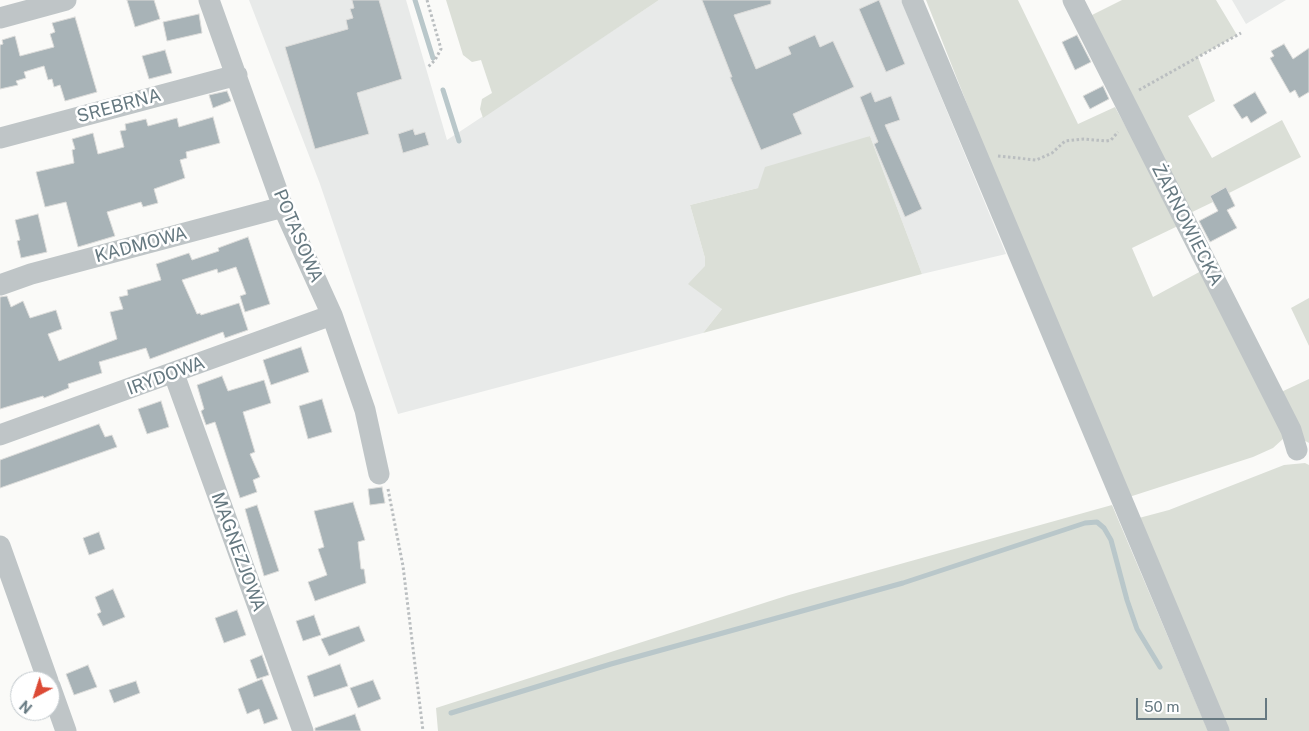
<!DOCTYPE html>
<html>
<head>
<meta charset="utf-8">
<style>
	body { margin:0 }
	#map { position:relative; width:1309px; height:731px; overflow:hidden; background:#fafaf8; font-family:"Public Sans",sans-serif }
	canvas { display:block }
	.north { position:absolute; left:10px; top:671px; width:50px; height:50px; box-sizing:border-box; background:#fff; border:1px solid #c2c9cd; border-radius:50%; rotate:220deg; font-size:14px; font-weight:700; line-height:20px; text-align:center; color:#667981 }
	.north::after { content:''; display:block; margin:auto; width:18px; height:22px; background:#dc4a35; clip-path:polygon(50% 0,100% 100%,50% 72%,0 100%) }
	.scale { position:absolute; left:1136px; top:698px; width:131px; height:22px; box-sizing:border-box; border:2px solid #667981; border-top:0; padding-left:6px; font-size:15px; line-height:18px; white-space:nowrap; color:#667981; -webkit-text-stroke:4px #fff; paint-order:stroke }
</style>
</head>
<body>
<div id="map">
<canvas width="1309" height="731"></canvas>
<div class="north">N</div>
<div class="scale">50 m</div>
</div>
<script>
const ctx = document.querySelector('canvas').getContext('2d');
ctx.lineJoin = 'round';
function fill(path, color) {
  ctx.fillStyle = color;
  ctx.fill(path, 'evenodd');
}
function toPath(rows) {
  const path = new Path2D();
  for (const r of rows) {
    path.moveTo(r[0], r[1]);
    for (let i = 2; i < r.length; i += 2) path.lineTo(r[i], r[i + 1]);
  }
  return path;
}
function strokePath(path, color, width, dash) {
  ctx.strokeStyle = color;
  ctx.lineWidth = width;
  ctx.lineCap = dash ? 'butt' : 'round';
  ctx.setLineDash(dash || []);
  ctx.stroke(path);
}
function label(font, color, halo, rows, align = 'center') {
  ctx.font = font + ' "Public Sans",sans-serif';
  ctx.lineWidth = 5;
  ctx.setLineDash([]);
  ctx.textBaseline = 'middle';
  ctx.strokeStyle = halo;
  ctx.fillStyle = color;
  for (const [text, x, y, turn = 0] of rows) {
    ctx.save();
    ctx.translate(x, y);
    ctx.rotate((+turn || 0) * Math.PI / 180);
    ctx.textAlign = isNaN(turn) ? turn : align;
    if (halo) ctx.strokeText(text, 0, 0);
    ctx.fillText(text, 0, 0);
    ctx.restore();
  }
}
const built = toPath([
	[249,0,406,0,447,140,659,0,901,0,1006,254,922,274,870,136,758,188,690,205,705,258,705,266,722,309,703,333,398,414,320,184],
	[1232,0,1286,0,1246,24]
]);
const green = toPath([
	[446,0,659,0,483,118,480,109,482,99,492,93,481,60,472,62,463,55],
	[926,0,1018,0,1078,124,1115,107,1180,225,1132,248,1153,297,1203,270,1284,438,1273,448,1253,457,1126,498,1006,203],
	[1122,0,1216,0,1237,35,1198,57,1215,101,1188,116,1212,158,1282,120,1301,157,1229,193,1225,188,1210,196,1213,202,1186,215,1088,17],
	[870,136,922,274,703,333,722,309,688,284,705,266,705,258,690,205,758,188,765,167],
	[1309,298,1309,346,1291,308],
	[1309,379,1309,443,1300,438,1279,393],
	[1305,463,1309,465,1309,731,1228,731,1139,518,1169,510,1284,465],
	[1112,505,1208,731,438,731,436,708,789,595]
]);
const stream = toPath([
	[415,0,433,58],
	[443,90,459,141],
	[451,713,611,664,903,583,1085,523,1097,522,1104,528,1111,540,1127,600,1137,629,1160,667]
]);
const building = toPath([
	[127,0,154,0,160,19,135,27,127,0],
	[352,0,379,0,402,79,357,93,369,134,315,149,285,47,348,29,346,20,353,18,350,9,354,8,352,0],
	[702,0,771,0,771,4,734,15,756,69,791,54,788,47,815,35,820,47,833,41,854,87,793,114,802,134,761,150,730,77,732,77,702,0],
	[879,0,905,64,886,72,859,9,879,0],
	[199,14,202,33,167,41,163,22,199,14],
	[75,17,97,92,65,101,60,85,54,87,52,79,48,80,44,66,24,72,26,78,16,81,18,85,0,89,0,45,3,44,2,40,15,36,20,56,54,47,50,34,55,32,52,23,75,17],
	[1077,35,1091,62,1075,70,1062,42,1077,35],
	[1284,44,1293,59,1309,48,1309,92,1299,98,1295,90,1290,93,1270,58,1274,56,1271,51,1284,44],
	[165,50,172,73,149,79,142,56,165,50],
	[1103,86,1109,99,1090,109,1083,96,1103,86],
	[227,91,231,101,213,108,209,95,227,91],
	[871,92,875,102,891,96,900,120,885,125,922,209,905,217,874,144,878,142,860,97,871,92],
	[1255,92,1267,113,1251,123,1247,116,1242,119,1233,105,1255,92],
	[213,117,220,143,186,152,187,158,180,160,185,178,154,189,158,203,143,207,141,202,107,212,115,236,78,247,66,202,45,207,36,172,74,163,72,150,75,149,72,139,93,133,98,154,124,147,120,131,126,130,125,124,146,119,148,126,177,118,179,127,213,117],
	[413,129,415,135,425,132,429,145,403,153,398,134,413,129],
	[1226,187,1235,206,1227,210,1237,228,1210,242,1199,221,1218,211,1210,196,1226,187],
	[38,214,47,252,21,258,17,241,20,240,15,220,38,214],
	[248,237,270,304,245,312,240,296,246,294,236,267,218,273,217,269,182,280,197,314,200,313,201,315,239,303,248,330,225,338,223,332,150,359,146,348,99,362,102,373,68,384,69,388,44,398,43,396,0,409,0,297,7,296,11,307,23,301,30,318,56,310,62,329,48,334,59,361,117,339,110,312,123,309,119,297,128,295,127,290,161,280,156,264,189,253,192,260,219,251,218,248,248,237],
	[301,347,309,372,271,385,263,360,301,347],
	[222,376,228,391,264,380,271,403,243,412,255,452,250,454,260,477,253,480,257,492,240,498,215,422,206,425,201,411,204,409,197,385,222,376],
	[322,399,332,432,308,439,299,406,322,399],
	[161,401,169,427,147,434,138,409,161,401],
	[99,424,105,437,112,435,117,447,0,488,0,460,99,424],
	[382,487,385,503,370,505,368,489,382,487],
	[353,502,365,540,358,542,361,569,364,569,366,583,315,601,308,582,327,575,318,549,324,547,314,511,353,502],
	[257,505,279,571,264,576,245,509,257,505],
	[99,532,105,549,89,555,83,538,99,532],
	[113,589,125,617,103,626,97,614,101,612,95,597,113,589],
	[237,610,246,635,224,643,215,618,237,610],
	[314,615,321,635,303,641,296,621,314,615],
	[359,626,365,641,329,656,321,639,359,626],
	[262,655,269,675,257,679,250,660,262,655],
	[340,664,348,686,314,697,307,676,340,664],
	[88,665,97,687,74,695,66,674,88,665],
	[262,679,278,719,264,724,259,709,247,714,238,689,262,679],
	[373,680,381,699,358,708,350,688,373,680],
	[136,681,140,693,114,703,109,690,136,681],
	[355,714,361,731,315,731,315,728,355,714]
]);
const path = toPath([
	[427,0,441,49,435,60,427,68],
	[1139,90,1241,33],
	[998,156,1036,160,1052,153,1065,141,1084,139,1106,141,1111,140,1118,132],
	[388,489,403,566,423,731]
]);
const minor = toPath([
	[209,0,283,207,332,315,365,410,379,474],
	[912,0,1219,731],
	[1073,0,1291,430,1297,450],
	[0,18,66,0],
	[0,138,237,75],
	[0,285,31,274,283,207],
	[174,374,303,731],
	[0,435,332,315],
	[0,546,48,681],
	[50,686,66,731]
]);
const streetNames = [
	["SREBRNA",119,106,-15],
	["ŻARNOWIECKA",1187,225,63],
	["POTASOWA",298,236,67],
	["KADMOWA",141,245,-15],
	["IRYDOWA",166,376,-20],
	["MAGNEZJOWA",238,552,70]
];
fill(built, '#e8eae9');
fill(green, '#dbdfd7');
strokePath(stream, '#b9c7ca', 5);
fill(building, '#a8b3b7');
strokePath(building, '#dcdcda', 1);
strokePath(path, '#babec0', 3, [2.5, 2.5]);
strokePath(minor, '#bfc5c7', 21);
label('18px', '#667981', '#fff', streetNames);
</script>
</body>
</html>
